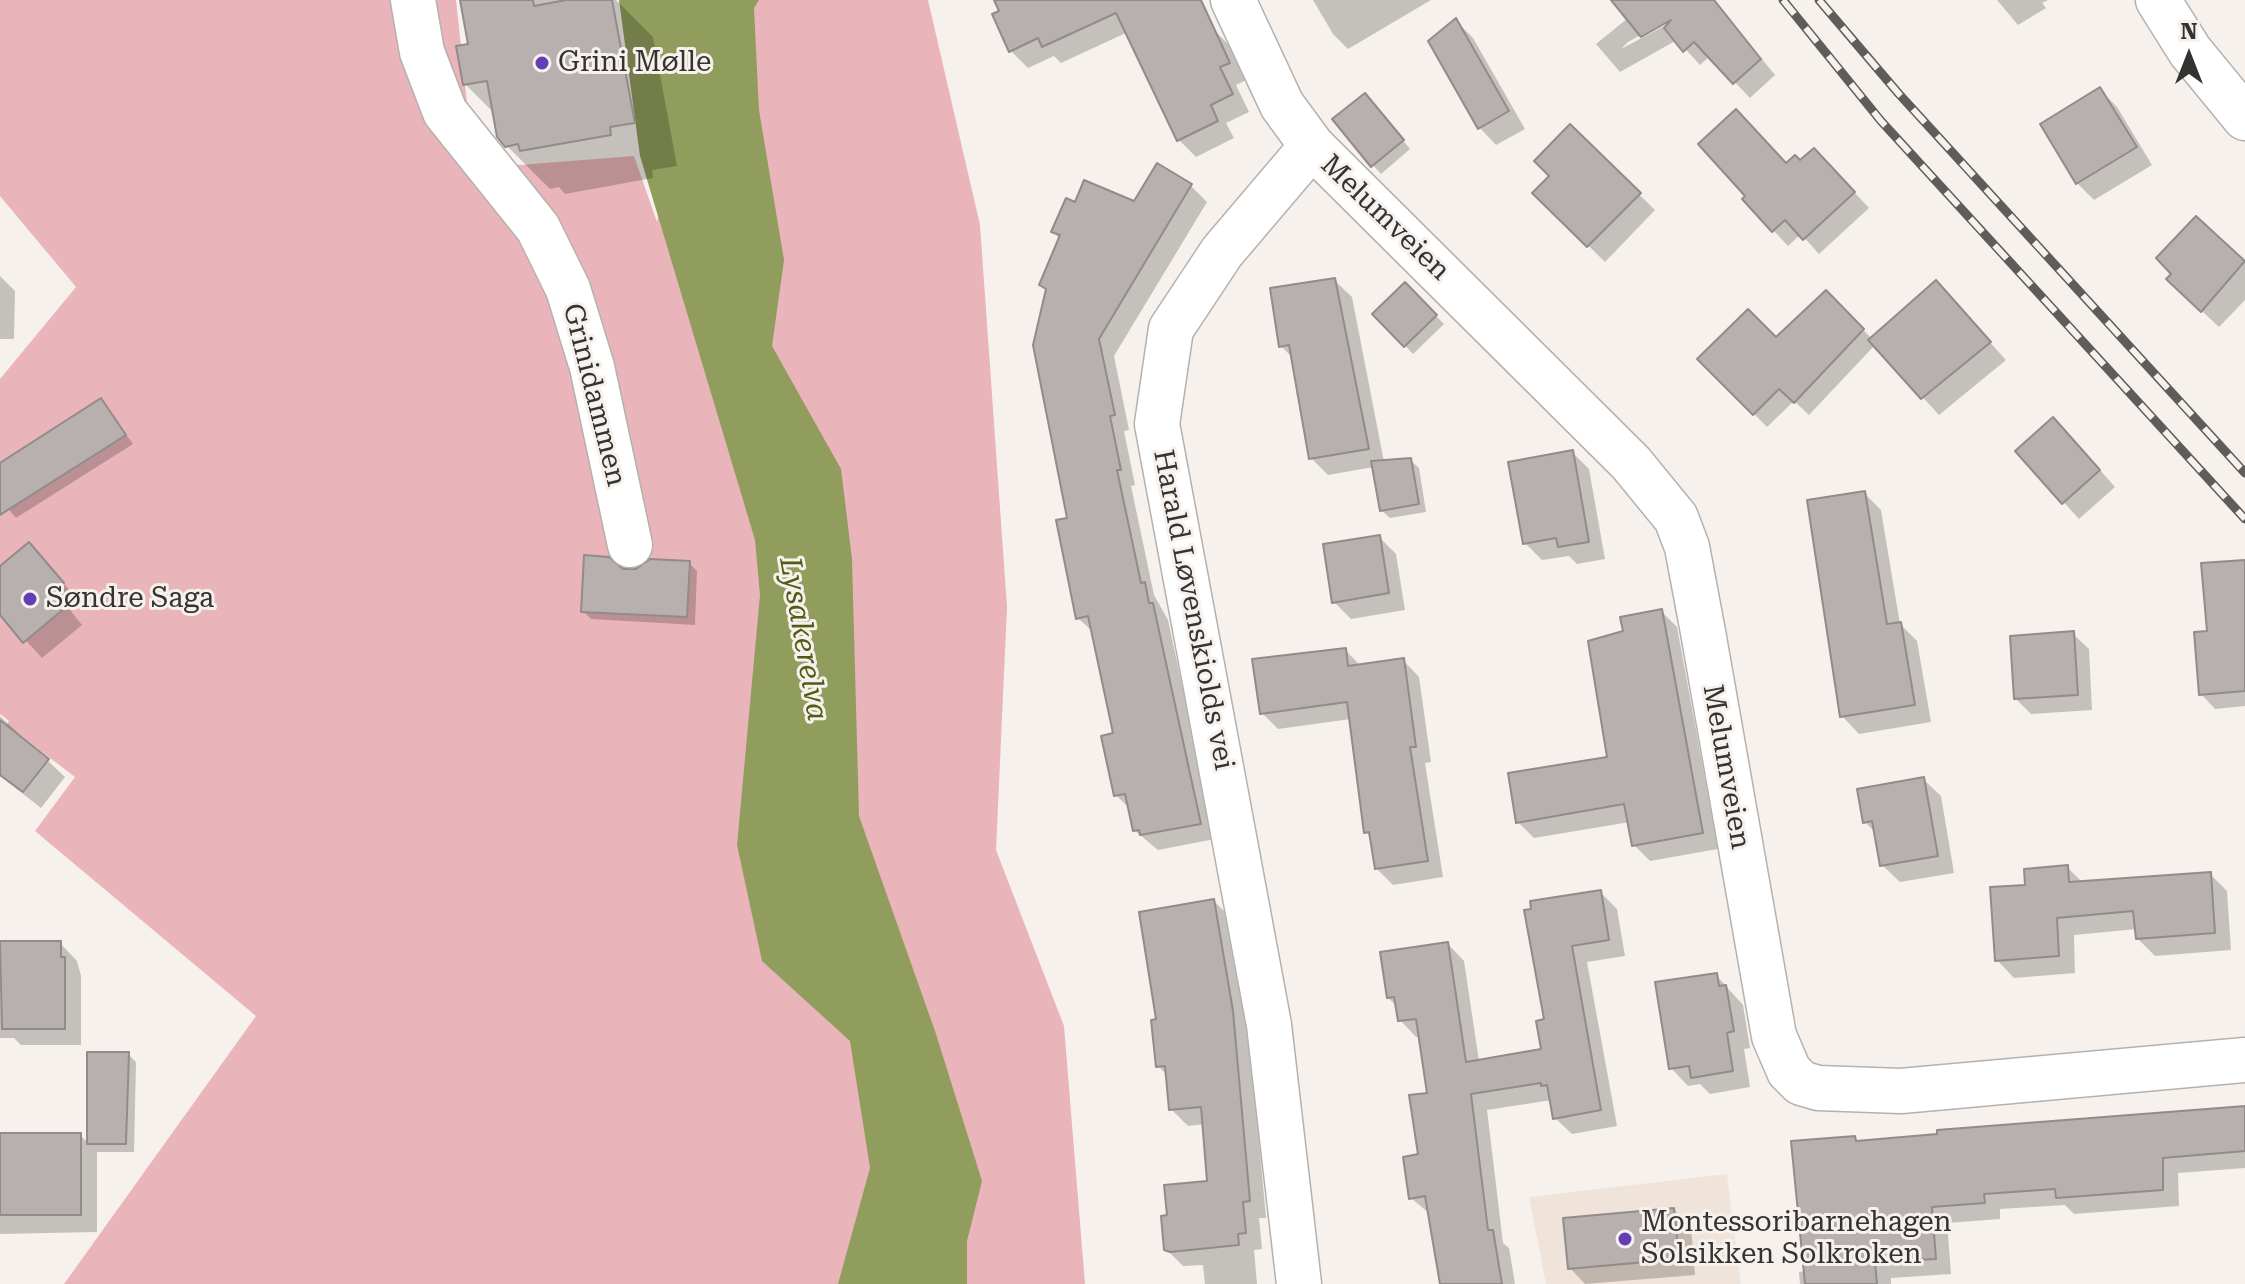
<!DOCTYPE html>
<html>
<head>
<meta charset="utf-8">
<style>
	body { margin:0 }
	#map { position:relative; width:2245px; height:1284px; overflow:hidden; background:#f6f1ec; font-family:"Roboto Serif",serif }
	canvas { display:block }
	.north { position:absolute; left:2149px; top:16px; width:80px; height:80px; -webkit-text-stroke:6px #f6f1ec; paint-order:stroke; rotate:0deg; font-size:22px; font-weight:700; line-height:32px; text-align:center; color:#353331 }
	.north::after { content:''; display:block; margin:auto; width:28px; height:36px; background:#353331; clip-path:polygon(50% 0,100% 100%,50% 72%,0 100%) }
</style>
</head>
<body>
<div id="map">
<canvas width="2245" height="1284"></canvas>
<div class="north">N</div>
</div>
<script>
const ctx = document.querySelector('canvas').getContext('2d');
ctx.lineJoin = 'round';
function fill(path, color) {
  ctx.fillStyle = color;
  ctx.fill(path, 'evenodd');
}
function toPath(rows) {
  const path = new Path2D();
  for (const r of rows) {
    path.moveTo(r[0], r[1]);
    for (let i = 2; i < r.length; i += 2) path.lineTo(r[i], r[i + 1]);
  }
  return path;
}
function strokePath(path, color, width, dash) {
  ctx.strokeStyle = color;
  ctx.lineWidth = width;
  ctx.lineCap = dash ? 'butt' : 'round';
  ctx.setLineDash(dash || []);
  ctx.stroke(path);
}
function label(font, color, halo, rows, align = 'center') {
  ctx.font = font + ' "Roboto Serif",serif';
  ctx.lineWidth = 6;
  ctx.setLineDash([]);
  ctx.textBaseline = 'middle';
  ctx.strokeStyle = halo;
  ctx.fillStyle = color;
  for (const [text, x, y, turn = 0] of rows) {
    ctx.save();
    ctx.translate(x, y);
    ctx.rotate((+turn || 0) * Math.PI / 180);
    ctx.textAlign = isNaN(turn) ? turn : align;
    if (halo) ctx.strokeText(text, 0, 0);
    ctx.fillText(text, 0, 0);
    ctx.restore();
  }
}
const built = toPath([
	[1727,1174,1741,1284,1546,1284,1529,1197]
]);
const green = toPath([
	[0,0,456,0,473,159,519,165,634,156,657,222,692,46,758,0,928,0,980,225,1007,607,996,850,1064,1026,1085,1284,64,1284,256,1016,35,831,75,777,7,725,9,721,0,714,0,379,76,287,0,196]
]);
const water = toPath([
	[619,0,759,0,754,8,759,110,784,260,772,346,841,469,852,559,859,816,936,1034,982,1181,967,1241,967,1284,838,1284,870,1168,850,1041,762,961,737,845,760,595,755,540,640,156]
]);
const shadow = toPath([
	[462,0,616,0,653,37,677,166,652,170,653,178,565,194,559,187,550,189,506,145,495,114,465,84,470,46],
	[996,0,1197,0,1213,29,1230,46,1246,80,1236,85,1249,112,1226,123,1234,138,1196,157,1179,140,1128,32,1061,63,1054,56,1028,68,1011,51],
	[1313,0,1431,0,1348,49,1333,34],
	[1614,0,1714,0,1775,75,1750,98,1710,56,1700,65,1677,40,1620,72,1596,44,1628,18],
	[1679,14,1681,17,1621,49,1628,42],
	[1997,0,2048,0,2042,3,2046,8,2018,25],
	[1456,21,1473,38,1525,129,1496,145,1479,127],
	[2100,90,2117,107,2152,165,2094,200,2077,183],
	[1373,103,1410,149,1381,174,1373,165],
	[1570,127,1655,210,1605,262,1535,193,1551,176],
	[1800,163,1829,165,1869,208,1819,254,1801,234,1788,246,1744,199],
	[1158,166,1191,186,1207,202,1114,356,1129,430,1124,431,1135,485,1131,486,1154,595,1168,620,1215,839,1158,850,1134,830,1130,809,1116,795,1115,735,1093,632,1078,618,1070,519,1060,239,1053,232,1077,204,1135,204],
	[2197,218,2245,263,2245,300,2219,327,2186,296],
	[0,276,15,291,14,339,0,339],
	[1334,280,1352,297,1384,462,1410,460,1419,468,1426,512,1390,518,1381,510,1374,467,1328,475,1311,458,1293,358,1281,346],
	[1936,283,2006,360,1939,415,1875,345,1809,415,1794,401,1767,427,1700,359,1776,340,1826,292,1872,339],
	[1405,285,1444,324,1413,354,1375,314],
	[101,400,133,444,16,518,0,499,0,466],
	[2069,435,2115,487,2079,519,2018,452],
	[1572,452,1589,469,1605,559,1577,564,1569,556,1542,560,1525,543],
	[1864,493,1881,510,1900,624,1917,641,1931,722,1859,734,1842,716],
	[1379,537,1396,554,1405,610,1351,619,1334,602],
	[29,544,80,602,70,610,82,625,42,658,0,612,0,569],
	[2245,562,2245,706,2215,709,2201,694,2209,633],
	[689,563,697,571,695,625,591,619,583,611,622,571],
	[1661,611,1677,627,1718,849,1650,861,1634,845,1630,822,1534,838,1518,822,1610,759,1625,633],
	[2073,634,2089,649,2092,710,2031,714,2016,699],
	[1345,650,1361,666,1403,660,1419,677,1431,762,1425,763,1443,877,1393,885,1376,868,1371,837,1366,832,1351,719,1278,729,1262,713],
	[0,716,65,777,41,808,0,776],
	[1923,779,1941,796,1954,873,1900,882,1882,865,1877,834,1865,822],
	[2067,867,2083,883,2210,874,2227,891,2231,950,2155,956,2137,938,2137,929,2074,935,2075,973,2014,978,1997,960,2027,887],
	[1600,892,1617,909,1625,956,1587,962,1617,1126,1572,1134,1555,1118,1552,1100,1487,1110,1503,1243,1509,1248,1515,1284,1442,1284,1430,1214,1411,1198,1429,1094,1421,1036,1416,1037,1400,1020,1397,1006,1388,998,1448,944,1464,961,1479,1061,1543,1051,1546,1021,1526,912],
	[1214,901,1231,918,1249,1029,1266,1218,1259,1218,1262,1249,1254,1250,1257,1284,1205,1284,1203,1265,1183,1266,1166,1249,1210,1182,1205,1124,1188,1126,1171,1109,1168,1076,1158,1066,1158,1021],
	[0,943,60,943,77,961,81,976,81,1045,21,1045,14,1038,0,1038],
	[1716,975,1743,1005,1750,1048,1744,1049,1750,1087,1710,1094,1700,1084,1688,1086,1671,1068],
	[128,1054,136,1062,134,1152,97,1152,97,1232,0,1234,0,1135,80,1135,89,1144],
	[2245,1108,2245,1168,2178,1173,2179,1206,2074,1214,2065,1205,2000,1209,2000,1219,1947,1223,1951,1274,1891,1278,1891,1284,1800,1284,1799,1272,1806,1271,1855,1138,1859,1142],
	[1674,1210,1691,1227,1695,1275,1585,1284,1570,1268]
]);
const building = toPath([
	[460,0,533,0,534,6,566,0,612,0,635,123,610,127,611,135,588,139,520,151,518,144,505,147,497,137,487,81,463,85,456,46,468,44,460,0],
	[994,0,1201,0,1230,63,1220,67,1233,94,1211,105,1218,121,1177,141,1116,13,1042,47,1038,38,1009,52,992,14,999,11,994,0],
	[1611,0,1714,0,1761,59,1733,84,1694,42,1683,52,1664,28,1671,20,1641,37,1611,0],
	[1456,18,1509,111,1478,129,1428,41,1456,18],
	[2100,87,2137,147,2076,184,2040,124,2100,87],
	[1365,93,1404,140,1371,167,1332,119,1365,93],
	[1736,109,1786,163,1795,155,1800,160,1814,148,1855,192,1803,240,1785,220,1772,232,1742,199,1745,196,1698,144,1736,109],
	[1570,124,1641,193,1587,247,1532,193,1549,176,1534,161,1570,124],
	[1157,163,1192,184,1099,339,1115,415,1110,416,1121,470,1117,470,1141,583,1145,582,1149,603,1153,603,1201,824,1140,835,1139,830,1133,831,1125,794,1114,796,1101,736,1113,733,1088,616,1076,619,1056,520,1067,518,1033,345,1046,289,1039,285,1060,235,1051,232,1066,198,1075,202,1084,180,1134,201,1157,163],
	[2196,216,2245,261,2201,312,2166,279,2171,274,2156,258,2196,216],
	[1335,278,1369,449,1309,459,1289,345,1279,347,1270,288,1335,278],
	[1936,280,1991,342,1921,399,1868,340,1936,280],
	[1405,282,1437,315,1404,347,1372,314,1405,282],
	[1826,290,1864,329,1794,403,1779,389,1753,415,1697,359,1748,309,1776,337,1826,290],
	[101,398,126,435,0,515,0,463,101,398],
	[2053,417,2100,470,2062,504,2015,451,2053,417],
	[1573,450,1589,542,1558,547,1556,538,1523,544,1508,462,1573,450],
	[1411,458,1419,504,1380,511,1371,461,1411,458],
	[1865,491,1887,624,1901,622,1915,705,1840,717,1807,500,1865,491],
	[1380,535,1389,593,1332,603,1323,544,1380,535],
	[29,542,64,583,54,592,66,607,23,643,0,615,0,566,29,542],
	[584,555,609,557,623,569,636,569,650,559,690,561,687,617,581,612,584,555],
	[2245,560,2245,691,2199,695,2194,632,2207,631,2201,563,2245,560],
	[1662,609,1703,833,1632,846,1624,804,1516,823,1508,773,1607,757,1588,641,1623,631,1620,617,1662,609],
	[2074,631,2078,695,2014,699,2010,636,2074,631],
	[1346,648,1348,666,1404,658,1416,747,1410,747,1428,861,1375,869,1369,832,1364,833,1347,702,1260,714,1252,659,1346,648],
	[0,720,49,759,23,792,0,775,0,720],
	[1924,777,1938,856,1880,866,1872,821,1863,823,1857,789,1924,777],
	[2068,865,2069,882,2211,872,2215,933,2136,939,2133,911,2057,918,2059,956,1995,961,1990,887,2025,885,2024,869,2068,865],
	[1601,890,1609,940,1572,946,1601,1110,1553,1119,1547,1085,1541,1086,1541,1083,1471,1094,1488,1230,1493,1230,1502,1284,1440,1284,1425,1196,1409,1199,1403,1157,1418,1154,1409,1095,1427,1093,1416,1019,1398,1021,1394,997,1387,998,1380,952,1448,942,1466,1062,1541,1049,1536,1021,1544,1019,1524,910,1531,909,1530,901,1601,890],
	[1214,899,1233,1011,1250,1201,1243,1202,1246,1233,1238,1234,1239,1245,1170,1252,1164,1250,1161,1216,1167,1215,1164,1185,1207,1181,1201,1107,1169,1110,1165,1066,1156,1067,1151,1020,1156,1019,1139,912,1214,899],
	[0,941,61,941,61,957,65,957,65,1029,2,1029,0,941],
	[1717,973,1719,986,1726,985,1734,1031,1727,1033,1733,1071,1691,1078,1689,1066,1669,1069,1655,982,1717,973],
	[87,1052,129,1052,126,1144,87,1144,87,1052],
	[2245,1106,2245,1151,2163,1158,2163,1190,2056,1198,2055,1189,1984,1194,1985,1203,1932,1207,1936,1259,1875,1262,1877,1284,1805,1284,1791,1141,1855,1136,1856,1141,1937,1134,1937,1130,2245,1106],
	[0,1133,81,1133,81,1215,0,1215,0,1133],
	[1674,1208,1679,1259,1568,1269,1563,1218,1674,1208]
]);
const minor = toPath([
	[413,0,422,52,445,112,538,228,568,289,592,367,630,545],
	[1233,0,1282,105,1312,146,1222,252,1171,329,1157,424,1269,1025,1299,1284],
	[1312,146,1631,463,1676,518,1687,547,1703,632,1774,1036,1789,1071,1801,1083,1818,1088,1901,1091,2245,1060]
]);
const primary = toPath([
	[2158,0,2190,51,2245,118]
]);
const rail = toPath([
	[1783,0,1881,121,2245,519],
	[1819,0,1899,94,2245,473]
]);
const markers = [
	[542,63,8,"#633eb7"],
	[30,599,8,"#633eb7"],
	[1625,1239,8,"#633eb7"]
];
const poiNames = [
	["Grini Mølle",558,63],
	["Søndre Saga",46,599],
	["Montessoribarnehagen",1641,1223],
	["Solsikken Solkroken",1641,1255]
];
const streetNames = [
	["Melumveien",1385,218,44],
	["Grinidammen",594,395,76],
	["Harald Løvenskiolds vei",1193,610,79],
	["Melumveien",1726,767,80]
];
const waterNames = [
	["Lysakerelva",803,639,80]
];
fill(built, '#f0e4da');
fill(green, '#e9b5ba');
fill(water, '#909d5d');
fill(shadow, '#0003');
fill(building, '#b7b0ae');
strokePath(building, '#928b89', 2);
strokePath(minor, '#b6b1ad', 47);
strokePath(primary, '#b6b1ad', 47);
strokePath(minor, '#fff', 44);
strokePath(primary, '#fff', 44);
strokePath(rail, '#5f5d5a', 9);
strokePath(rail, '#f6f1ec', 6, [18]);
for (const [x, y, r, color] of markers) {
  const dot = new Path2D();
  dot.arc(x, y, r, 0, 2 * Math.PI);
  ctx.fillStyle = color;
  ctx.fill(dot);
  strokePath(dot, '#f6f1ec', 3);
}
label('28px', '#353331', '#f6f1ec', poiNames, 'left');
label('28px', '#353331', '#f6f1ec', streetNames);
label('italic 30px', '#505b13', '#f6f1ec', waterNames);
</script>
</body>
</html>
